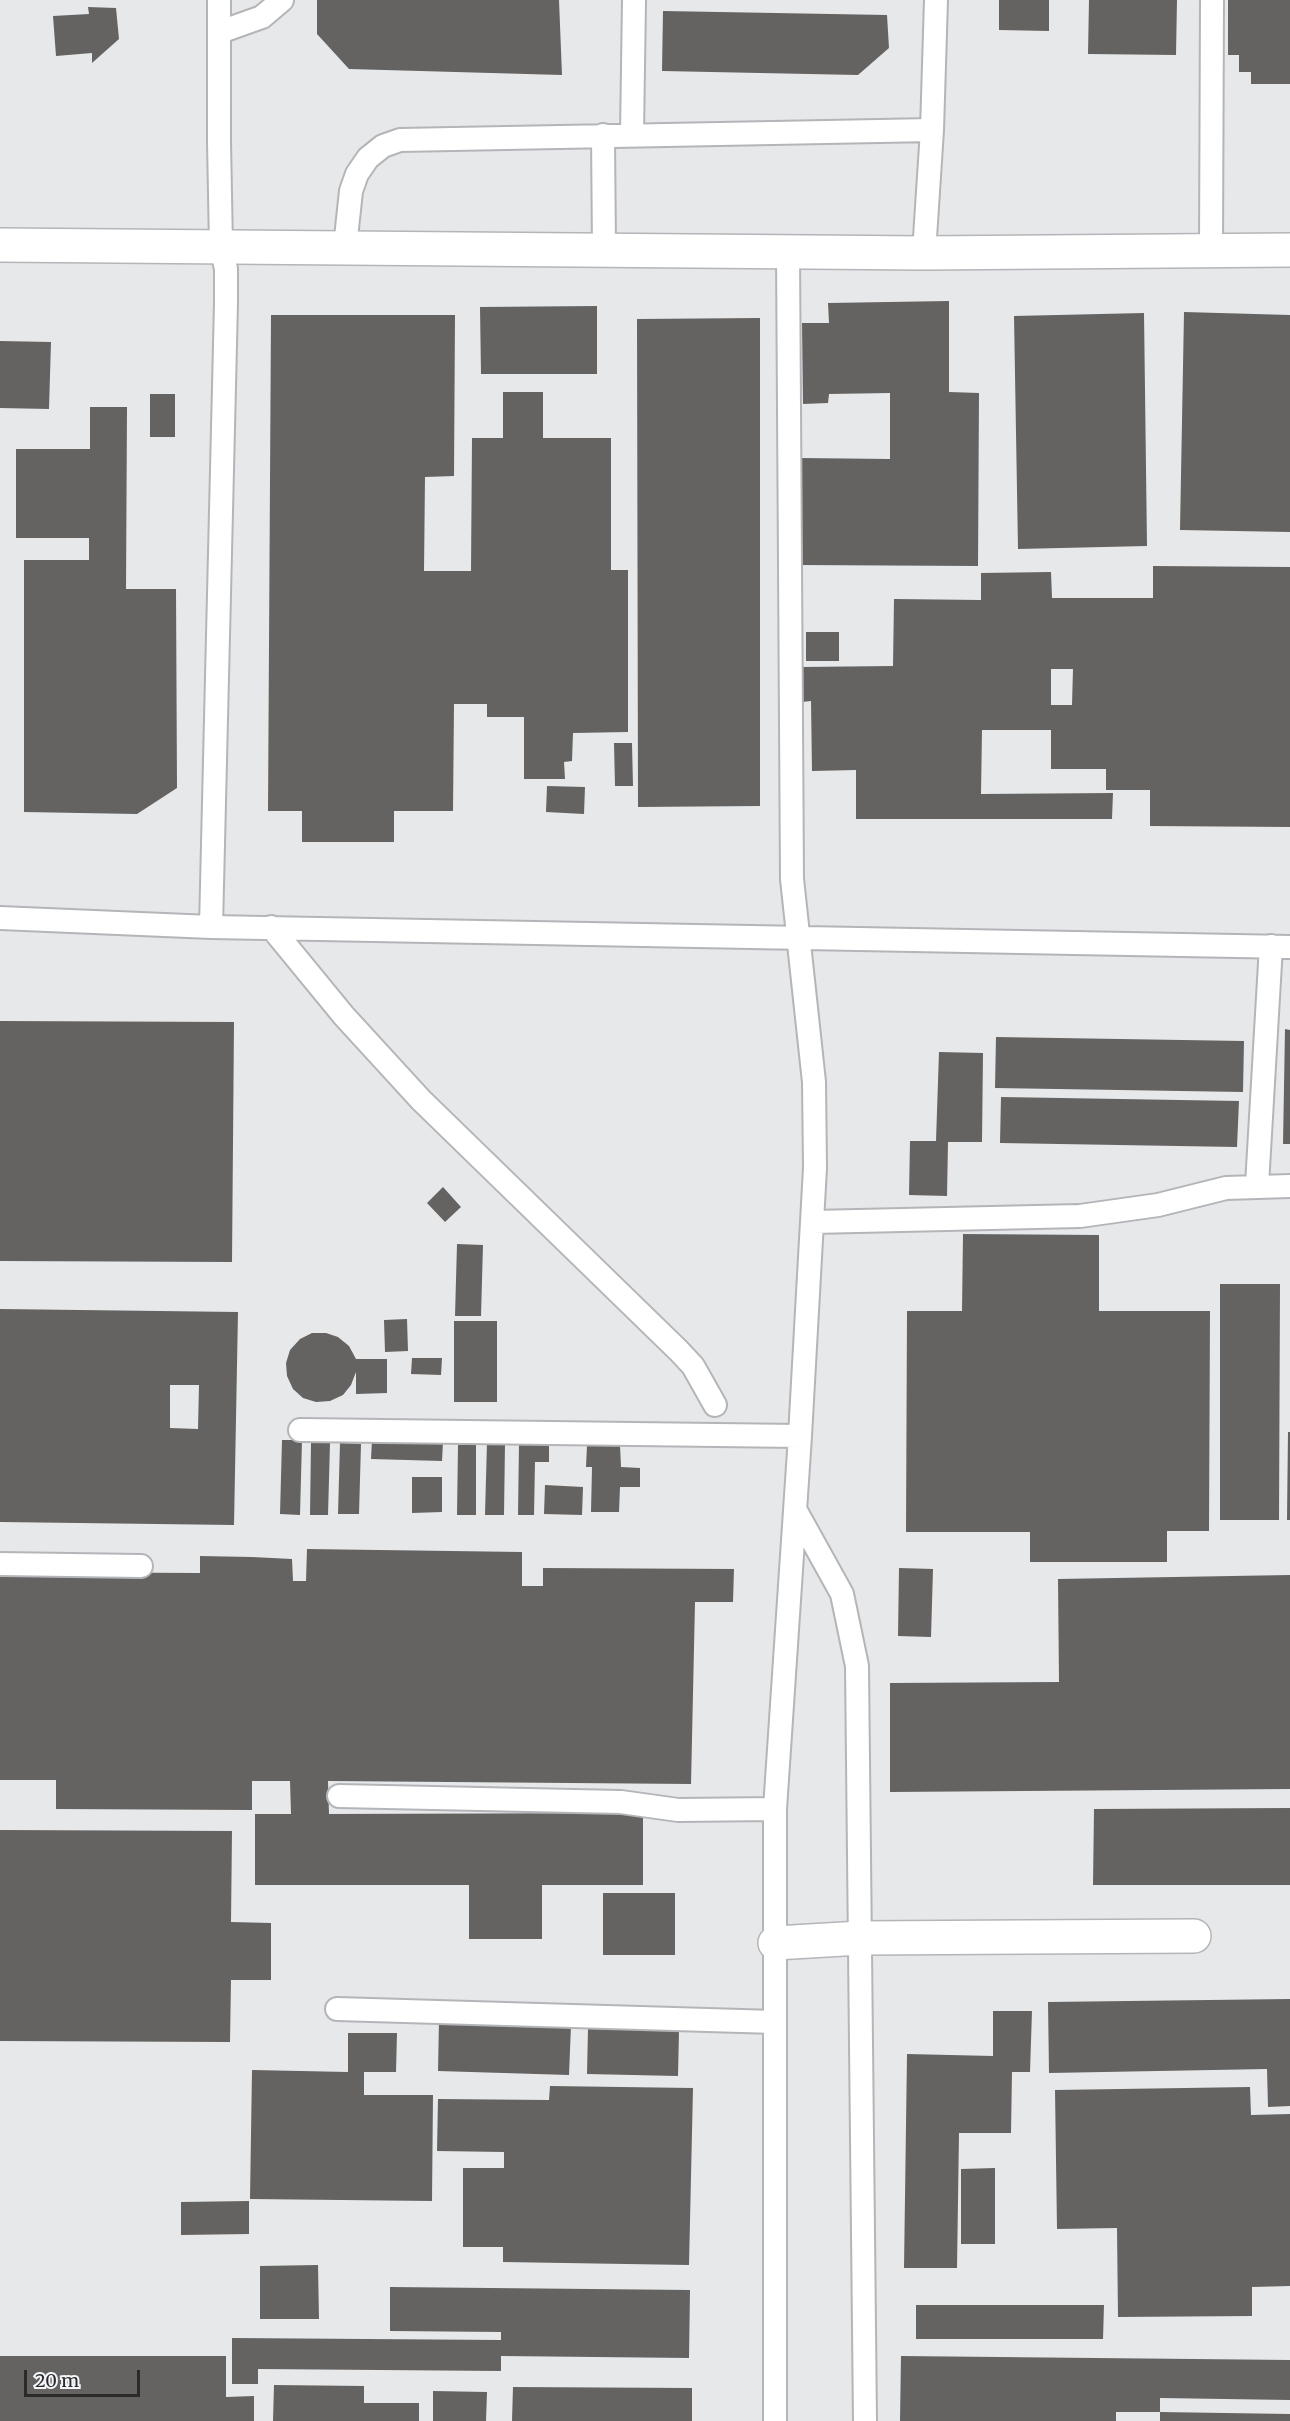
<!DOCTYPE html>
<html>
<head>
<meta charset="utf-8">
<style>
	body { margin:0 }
	#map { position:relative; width:1290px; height:2421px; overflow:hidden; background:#e6e8ea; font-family:Merriweather,serif }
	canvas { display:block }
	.scale { position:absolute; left:24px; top:2370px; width:116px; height:27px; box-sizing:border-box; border:3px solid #2a2a2b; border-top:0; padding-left:8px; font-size:18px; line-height:21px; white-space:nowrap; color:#2a2a2b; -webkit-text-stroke:4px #f3f5f8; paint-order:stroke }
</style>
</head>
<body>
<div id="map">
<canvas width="1290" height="2421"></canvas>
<div class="scale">20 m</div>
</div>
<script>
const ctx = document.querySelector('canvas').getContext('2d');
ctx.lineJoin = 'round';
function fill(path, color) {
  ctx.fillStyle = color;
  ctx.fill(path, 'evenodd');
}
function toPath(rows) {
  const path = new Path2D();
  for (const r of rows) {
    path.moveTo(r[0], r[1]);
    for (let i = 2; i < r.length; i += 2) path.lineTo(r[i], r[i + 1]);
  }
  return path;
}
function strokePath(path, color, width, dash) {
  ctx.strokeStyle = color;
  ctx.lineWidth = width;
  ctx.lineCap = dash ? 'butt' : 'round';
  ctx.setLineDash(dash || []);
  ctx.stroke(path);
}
const building = toPath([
	[317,0,559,0,562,75,349,69,317,34],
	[999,0,1049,0,1049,31,999,30],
	[1089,0,1177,0,1176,55,1088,54],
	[1228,0,1290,0,1290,84,1251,84,1251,72,1239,72,1239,55,1228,55],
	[88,7,116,8,119,39,92,63,92,53,56,56,53,16,89,14],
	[663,11,887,15,889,48,858,75,662,71],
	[949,301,949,392,979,393,978,566,799,565,800,458,890,459,890,393,829,394,828,403,803,404,802,323,829,323,828,303],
	[597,306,597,374,481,374,480,307],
	[1184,312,1290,315,1290,532,1180,530],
	[1144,313,1147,546,1018,549,1014,316],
	[271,315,455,315,454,476,425,477,424,571,471,571,472,438,503,438,503,392,543,392,543,438,611,438,611,570,628,570,628,732,573,733,572,761,564,762,565,779,524,779,524,717,487,717,487,704,454,704,453,811,394,811,394,842,302,842,302,811,268,811],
	[760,318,760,806,638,807,637,319],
	[0,341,51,342,49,409,0,408],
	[150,394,175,394,175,437,150,437],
	[90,407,127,407,126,589,176,589,177,788,137,814,24,812,24,560,89,560,89,538,16,538,16,449,90,449],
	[1153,566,1290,567,1290,827,1150,826,1150,790,1106,790,1106,769,1051,769,1051,730,982,730,981,794,1113,793,1112,819,856,819,856,770,812,771,811,701,802,702,802,667,893,666,894,599,981,600,981,573,1051,572,1052,598,1153,598],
	[1051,669,1073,669,1072,705,1051,705],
	[806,632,839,632,839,661,806,661],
	[614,743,632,743,633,786,615,786],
	[547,786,585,787,584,814,546,812],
	[0,1021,234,1022,232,1262,0,1261],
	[1285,1029,1290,1030,1290,1144,1283,1144],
	[996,1037,1244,1041,1243,1092,995,1088],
	[939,1052,983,1053,982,1142,948,1142,947,1196,909,1195,910,1141,936,1141],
	[1001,1097,1239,1101,1237,1147,1000,1143],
	[443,1187,461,1207,445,1222,427,1203],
	[963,1234,1099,1235,1099,1311,1210,1311,1209,1531,1167,1531,1167,1562,1030,1562,1030,1532,906,1532,907,1311,962,1311],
	[457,1244,483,1245,481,1316,455,1316],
	[1220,1284,1280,1284,1279,1520,1220,1520],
	[0,1309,238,1312,234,1525,0,1522],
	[170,1385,199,1385,198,1429,170,1428],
	[407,1319,408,1351,385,1352,384,1320],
	[454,1321,497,1321,497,1402,454,1402],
	[312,1333,326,1333,338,1337,349,1346,356,1359,387,1359,387,1393,356,1394,356,1372,351,1385,343,1395,330,1401,316,1402,303,1398,293,1389,287,1376,286,1363,290,1350,300,1339],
	[412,1358,442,1358,441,1375,411,1374],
	[1288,1432,1290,1432,1290,1520,1287,1520],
	[372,1439,443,1442,442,1461,371,1459],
	[282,1440,302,1440,300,1515,280,1514],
	[487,1442,505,1443,504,1515,485,1515],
	[311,1443,330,1443,328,1515,310,1515],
	[340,1443,361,1444,359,1514,338,1514],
	[476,1444,476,1515,457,1515,458,1445],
	[519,1444,549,1444,549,1462,535,1462,534,1515,518,1515],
	[587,1445,620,1445,621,1467,640,1468,640,1487,620,1487,619,1512,591,1512,592,1467,586,1467],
	[412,1477,442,1477,442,1512,412,1513],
	[545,1485,583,1487,582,1515,544,1514],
	[307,1549,522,1552,522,1586,543,1586,543,1568,734,1569,733,1602,695,1602,691,1784,328,1781,329,1814,643,1813,643,1885,542,1885,542,1939,469,1939,469,1885,255,1885,255,1814,291,1814,290,1781,252,1781,252,1810,56,1809,56,1780,0,1780,0,1572,200,1573,200,1556,252,1557,292,1559,293,1581,306,1581],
	[899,1568,933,1569,931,1637,898,1636],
	[1290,1575,1290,1789,890,1792,890,1683,1059,1682,1058,1579],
	[1290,1808,1290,1885,1093,1885,1094,1809],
	[0,1830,232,1831,231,1922,271,1923,271,1980,231,1980,230,2042,0,2041],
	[603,1893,675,1893,675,1955,603,1955],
	[1290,1999,1290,2106,1268,2107,1267,2069,1049,2073,1048,2002],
	[993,2011,1032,2011,1030,2072,1012,2072,1011,2133,959,2133,957,2268,904,2268,907,2054,993,2056],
	[439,2021,571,2025,569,2075,438,2071],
	[588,2029,679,2031,678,2076,587,2074],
	[348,2033,397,2033,396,2072,364,2072,364,2095,433,2095,432,2201,250,2199,252,2070,348,2072],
	[550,2086,693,2088,689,2265,503,2262,503,2247,463,2247,463,2168,504,2168,504,2152,437,2151,438,2099,549,2100],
	[1250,2087,1251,2115,1290,2114,1290,2286,1252,2287,1252,2316,1118,2317,1117,2228,1057,2229,1055,2090],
	[995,2168,995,2244,961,2244,961,2169],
	[249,2201,249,2234,181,2235,181,2202],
	[318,2265,319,2319,260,2319,260,2266],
	[390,2287,690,2290,689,2358,501,2356,501,2371,258,2369,258,2384,232,2384,232,2338,501,2340,501,2332,390,2331],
	[916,2305,1104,2305,1103,2339,916,2339],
	[0,2356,226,2356,226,2397,254,2396,254,2421,0,2421],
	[901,2356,1290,2360,1290,2400,1160,2398,1160,2412,1116,2412,1116,2421,900,2421],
	[274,2385,364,2386,364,2403,419,2403,419,2421,273,2421],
	[513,2387,692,2388,692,2421,512,2421],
	[433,2391,487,2392,486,2421,433,2421],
	[1160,2412,1290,2414,1290,2421,1160,2421]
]);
const lane = toPath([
	[220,32,262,17,282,0],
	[632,134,634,0],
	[603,135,604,250],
	[345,247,351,191,357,174,368,158,383,146,400,140,932,130],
	[1211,250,1212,0],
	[924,253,932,130,936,0],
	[0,918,211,927,1290,947],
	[211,927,226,303,226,269,221,246,219,142,219,0],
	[271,927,344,1016,421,1100,679,1351,693,1366,715,1405],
	[1257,1185,1271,946],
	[813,1222,1080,1216,1158,1205,1226,1188,1290,1186],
	[300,1430,800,1436],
	[796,1511,842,1594,857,1666,865,2421],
	[0,1564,141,1566],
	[339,1796,621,1802,678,1810,775,1809],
	[337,2009,775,2022],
	[775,2421,775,1809,800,1436,815,1168,814,1082,792,879,788,251]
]);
const street = toPath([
	[0,245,924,253,1290,250],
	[775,1943,861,1938,1194,1936]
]);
fill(building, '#656361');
strokePath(lane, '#b4b5b8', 26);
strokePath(street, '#b4b5b8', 36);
strokePath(lane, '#fff', 22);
strokePath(street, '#fff', 33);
</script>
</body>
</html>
